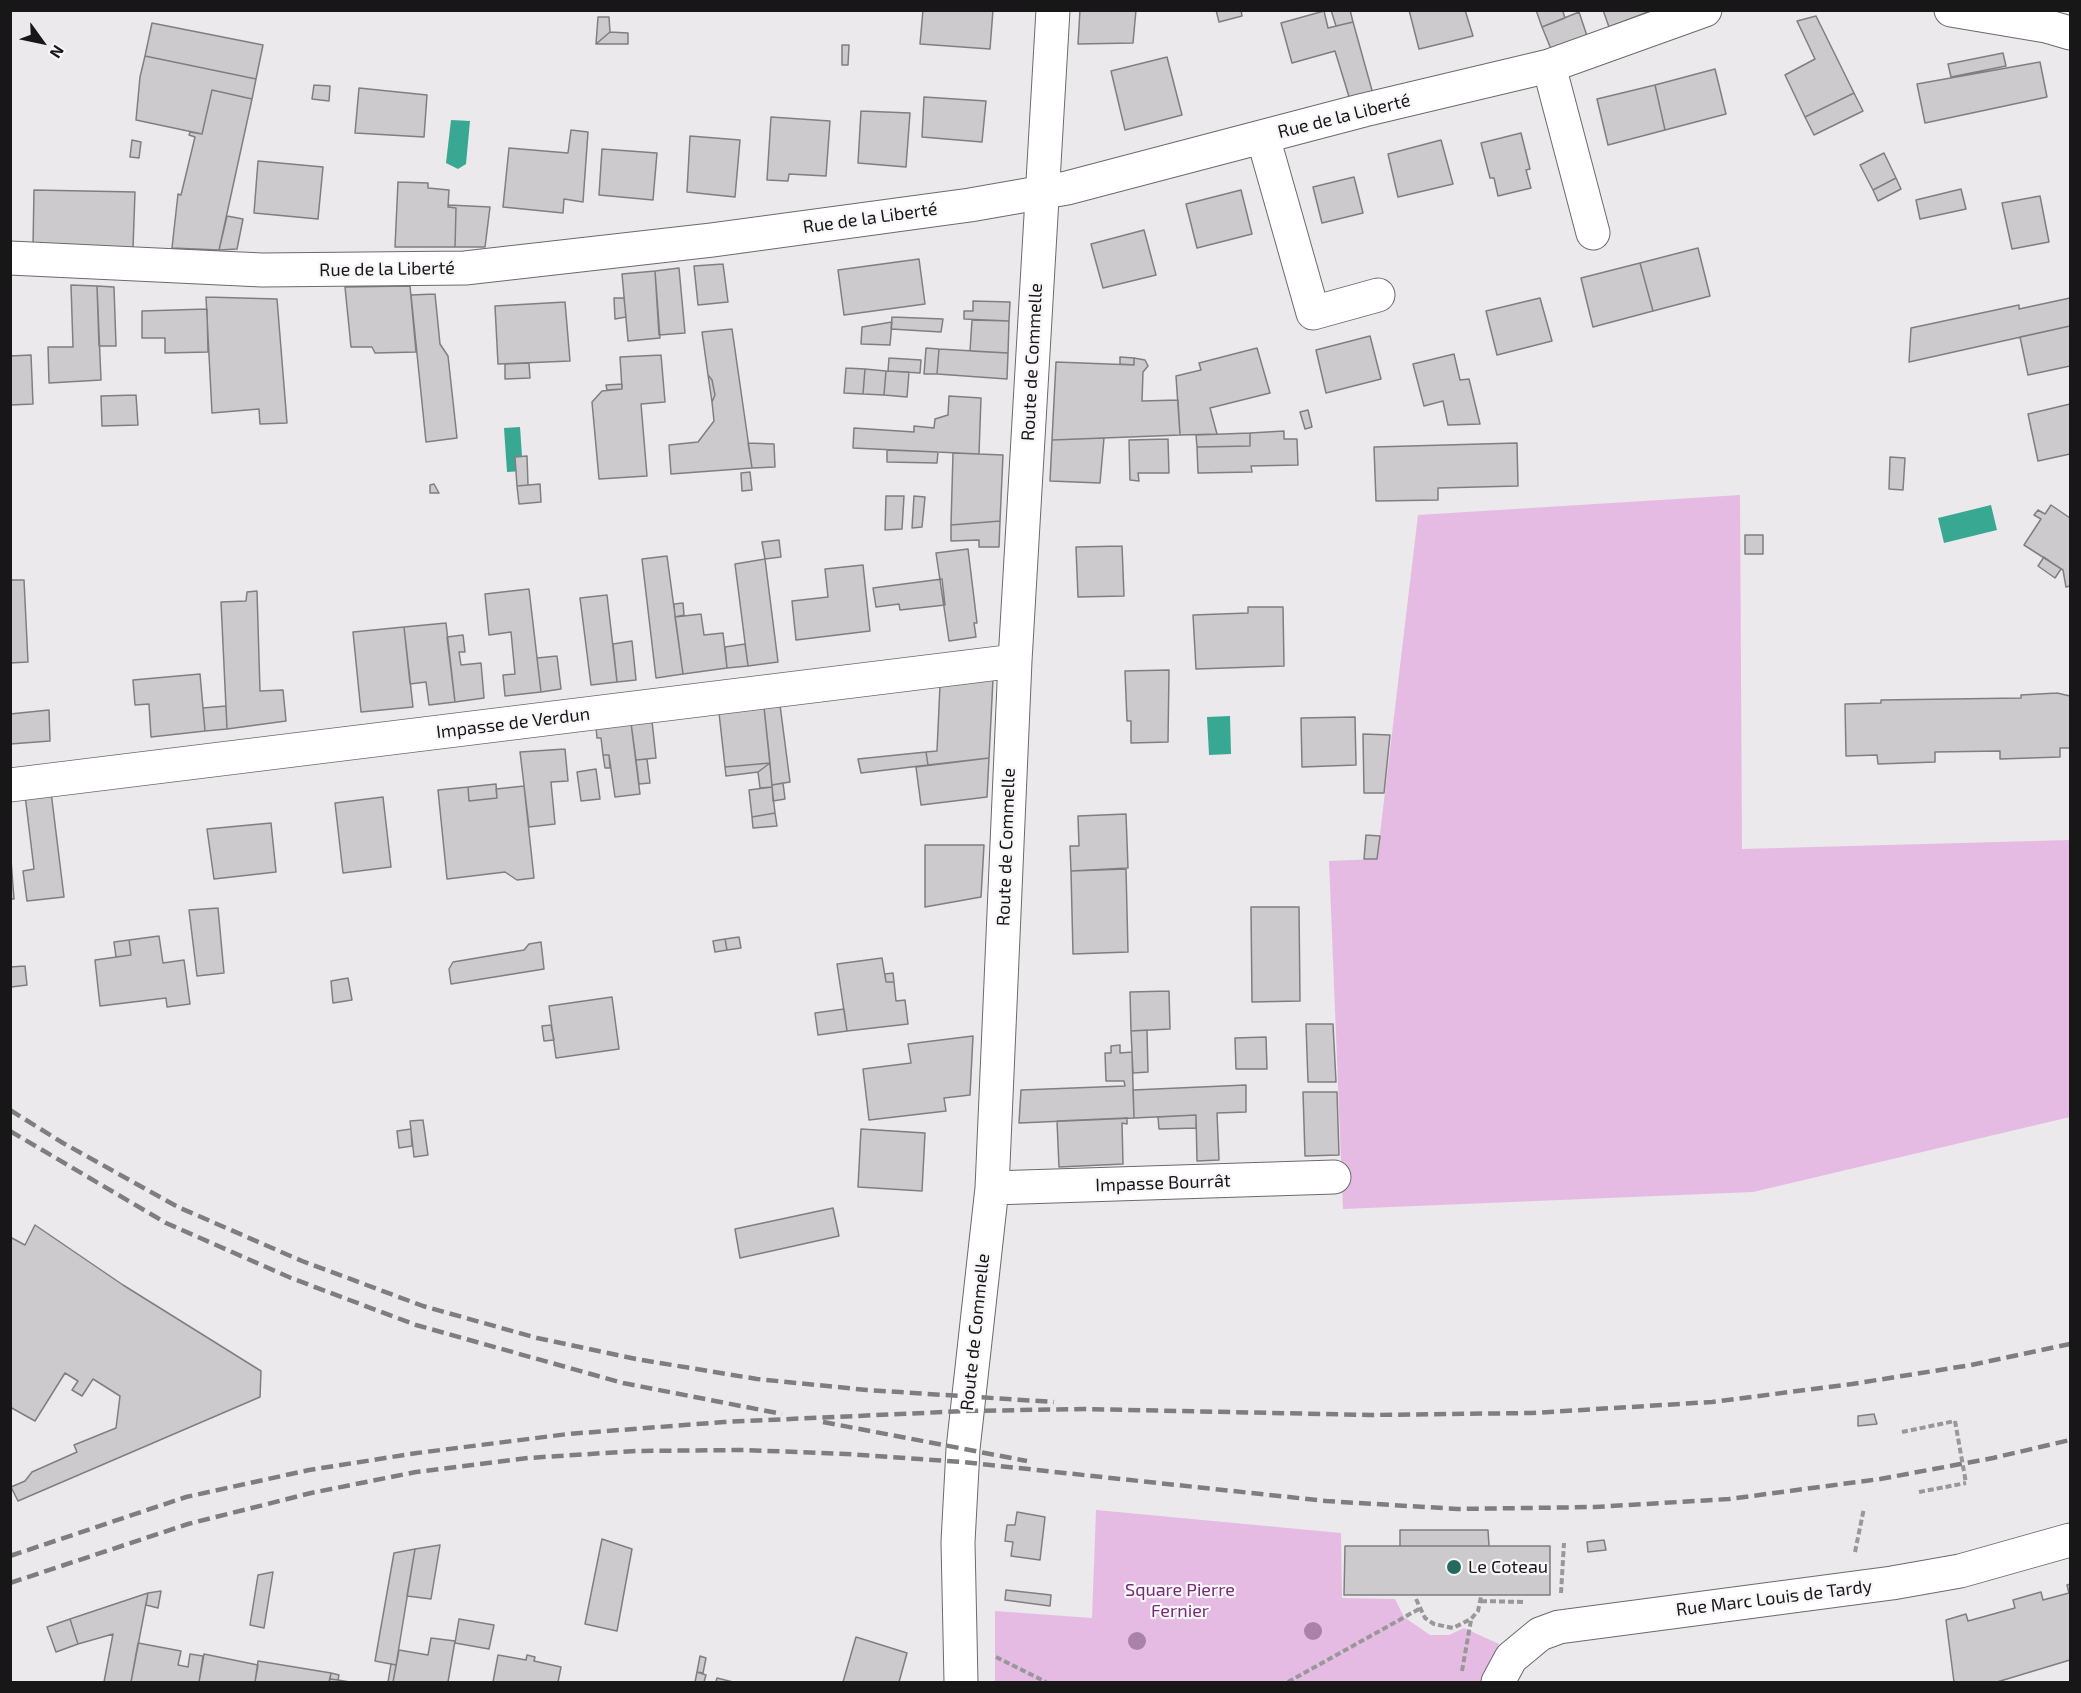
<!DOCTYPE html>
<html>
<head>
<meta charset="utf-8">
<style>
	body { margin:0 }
	#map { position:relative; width:2081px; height:1693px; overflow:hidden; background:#ebe9eb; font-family:"Exo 2",sans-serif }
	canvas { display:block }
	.frame { position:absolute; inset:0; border:12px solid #181718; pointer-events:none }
	.north { position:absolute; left:12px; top:12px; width:60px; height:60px; -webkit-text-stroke:4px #f9f6f9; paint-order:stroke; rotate:123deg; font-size:16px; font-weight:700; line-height:24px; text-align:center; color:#181718 }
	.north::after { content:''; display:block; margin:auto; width:21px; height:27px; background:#181718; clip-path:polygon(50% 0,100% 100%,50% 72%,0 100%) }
</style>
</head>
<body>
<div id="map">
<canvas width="2081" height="1693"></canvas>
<div class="frame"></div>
<div class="north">N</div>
</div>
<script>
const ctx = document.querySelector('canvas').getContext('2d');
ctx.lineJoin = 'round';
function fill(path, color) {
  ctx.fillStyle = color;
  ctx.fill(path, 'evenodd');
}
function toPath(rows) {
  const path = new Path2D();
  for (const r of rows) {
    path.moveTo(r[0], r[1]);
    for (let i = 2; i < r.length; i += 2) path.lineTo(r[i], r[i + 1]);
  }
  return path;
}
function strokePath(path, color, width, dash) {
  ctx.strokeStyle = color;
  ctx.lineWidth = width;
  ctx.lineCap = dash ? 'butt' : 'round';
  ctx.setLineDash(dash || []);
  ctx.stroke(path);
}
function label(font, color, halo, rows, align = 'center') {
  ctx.font = font + ' "Exo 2",sans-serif';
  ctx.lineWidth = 4.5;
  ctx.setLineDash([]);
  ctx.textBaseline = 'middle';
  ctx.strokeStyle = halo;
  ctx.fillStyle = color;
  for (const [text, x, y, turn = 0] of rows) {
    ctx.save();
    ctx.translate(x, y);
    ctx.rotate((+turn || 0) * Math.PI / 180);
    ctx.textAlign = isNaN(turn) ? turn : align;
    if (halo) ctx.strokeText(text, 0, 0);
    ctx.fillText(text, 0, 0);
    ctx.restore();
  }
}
const green = toPath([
	[1740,495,1742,849,2070,840,2070,1117,1753,1192,1343,1209,1329,861,1377,859,1418,515],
	[1096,1510,1341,1533,1342,1598,1395,1599,1404,1617,1430,1635,1449,1635,1464,1628,1499,1644,1480,1682,995,1682,995,1611,1092,1618]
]);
const water = toPath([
	[451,120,470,121,466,164,458,169,446,163],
	[520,427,523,471,507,472,504,428],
	[1991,505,1997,530,1944,543,1938,518],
	[1230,716,1231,754,1209,755,1207,717]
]);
const building = toPath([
	[923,10,993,10,990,49,920,44,923,10],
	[1080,10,1136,10,1133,43,1078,44,1080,10],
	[1216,10,1241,10,1242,16,1219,22,1216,10],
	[1331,10,1350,10,1353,22,1336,26,1331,10],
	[1409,10,1465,10,1473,36,1419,49,1409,10],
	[1536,10,1567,10,1563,12,1565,18,1542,27,1536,10],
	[1603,10,1653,10,1609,27,1603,10],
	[1324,11,1328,28,1353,22,1373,94,1350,100,1335,51,1292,63,1281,23,1324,11],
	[1579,12,1587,36,1551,49,1542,27,1579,12],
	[1816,16,1854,93,1805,117,1785,75,1815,59,1797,21,1816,16],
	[598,17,609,17,610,32,596,44,598,17],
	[152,23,263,45,256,79,145,56,152,23],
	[610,32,628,33,628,44,596,44,610,32],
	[842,45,849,45,848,65,842,65,842,45],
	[2003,53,2006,66,1951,77,1948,64,2003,53],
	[145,56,256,79,252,99,212,90,202,134,136,120,140,77,145,56],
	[1167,57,1182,115,1125,130,1111,71,1167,57],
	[2040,62,2047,97,1925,123,1917,84,2040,62],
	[1715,69,1726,114,1665,130,1655,85,1715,69],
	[314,85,330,86,329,101,312,99,314,85],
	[1655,85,1665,130,1608,145,1597,99,1655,85],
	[359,88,427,95,424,137,355,133,359,88],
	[212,90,252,99,219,250,172,248,178,194,181,195,195,137,189,135,190,132,202,134,212,90],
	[1854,93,1863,111,1814,135,1805,117,1854,93],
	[924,97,986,101,982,142,922,137,924,97],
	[861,111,910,113,906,167,858,163,861,111],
	[771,117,830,121,826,176,789,174,788,181,767,180,771,117],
	[571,130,588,132,583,202,564,199,563,213,503,207,509,148,568,153,571,130],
	[1521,133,1530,169,1526,170,1531,188,1498,196,1494,178,1490,178,1481,143,1521,133],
	[690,136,740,140,735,197,687,192,690,136],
	[132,140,141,142,139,158,130,157,132,140],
	[1441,140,1453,184,1398,197,1388,154,1441,140],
	[602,149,657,153,653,200,599,195,602,149],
	[1884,153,1896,178,1873,190,1860,165,1884,153],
	[258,161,323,167,318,219,254,213,258,161],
	[1354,177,1363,213,1322,223,1313,187,1354,177],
	[1896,178,1901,189,1878,201,1873,190,1896,178],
	[398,182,428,183,428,188,449,190,448,207,456,208,455,247,395,247,398,182],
	[1961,189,1966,209,1920,219,1916,200,1961,189],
	[34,190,135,192,133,248,33,246,34,190],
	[1241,190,1252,234,1197,248,1186,204,1241,190],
	[2040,196,2049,242,2012,249,2002,203,2040,196],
	[449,205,490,207,485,247,455,247,456,208,448,207,449,205],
	[227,216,243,219,237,249,219,250,227,216],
	[1144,230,1156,275,1103,288,1091,244,1144,230],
	[1698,248,1710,296,1653,311,1640,263,1698,248],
	[919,259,925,304,844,315,838,270,919,259],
	[1640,263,1653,311,1593,327,1581,278,1640,263],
	[723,264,728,302,698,305,694,266,723,264],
	[679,268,685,333,659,335,655,271,679,268],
	[655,271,660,338,628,341,622,274,655,271],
	[71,285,97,286,101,380,49,383,48,347,73,347,71,285],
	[97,286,114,287,116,346,99,346,97,286],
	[410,286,416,352,375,353,372,347,351,347,345,287,410,286],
	[435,294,440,344,448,356,457,438,426,442,411,295,435,294],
	[206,297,277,299,287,423,260,424,259,409,212,413,206,297],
	[614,298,624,298,626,317,615,319,614,298],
	[1540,298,1552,341,1497,355,1486,311,1540,298],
	[2070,298,2070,326,1909,362,1911,328,2019,305,2019,309,2070,298],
	[973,301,1010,302,1009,321,964,319,964,311,973,311,973,301],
	[565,302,570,361,498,364,495,306,565,302],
	[207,309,208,352,165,353,165,338,142,338,142,311,207,309],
	[892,317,943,319,941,332,891,329,892,317],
	[972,320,1009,321,1008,353,970,351,972,320],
	[892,322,890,345,861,344,862,327,892,322],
	[2070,326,2070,366,2028,375,2020,337,2070,326],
	[732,329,752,468,671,474,669,445,698,442,714,421,712,402,715,395,712,380,708,375,702,332,732,329],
	[1370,336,1381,379,1326,393,1316,350,1370,336],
	[926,348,939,349,937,374,924,374,926,348],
	[1257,348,1270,393,1210,408,1217,434,1180,435,1176,376,1201,370,1199,363,1257,348],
	[939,349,1008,353,1007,379,937,374,939,349],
	[1454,354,1460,380,1469,379,1480,424,1448,425,1443,401,1424,406,1413,364,1454,354],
	[31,355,33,404,10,405,10,356,31,355],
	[661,355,665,402,641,404,647,476,599,479,592,402,602,391,622,389,620,357,661,355],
	[1120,357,1134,358,1134,365,1120,364,1120,357],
	[889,358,921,360,920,373,888,371,889,358],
	[1134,358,1145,360,1148,366,1143,372,1142,401,1178,400,1180,435,1052,440,1056,362,1134,365,1134,358],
	[529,363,530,378,505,379,505,364,529,363],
	[846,368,865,369,863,394,844,393,846,368],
	[865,369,886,371,884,395,863,394,865,369],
	[886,371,909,372,907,397,884,395,886,371],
	[708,375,712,380,715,395,712,402,708,375],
	[622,384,622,389,607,390,606,385,622,384],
	[136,395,138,425,102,426,101,396,136,395],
	[949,396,981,398,979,454,853,448,854,428,914,432,914,426,934,428,935,419,948,415,949,396],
	[2070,404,2070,454,2038,461,2028,414,2070,404],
	[1308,410,1312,427,1305,429,1300,412,1308,410],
	[1284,431,1284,439,1297,439,1298,465,1251,466,1252,472,1198,473,1197,447,1250,446,1250,433,1284,431],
	[1250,433,1250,446,1197,447,1196,435,1250,433],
	[1104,438,1100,483,1050,481,1052,440,1104,438],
	[1168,439,1169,473,1138,473,1139,481,1130,480,1129,440,1168,439],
	[748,443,774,444,775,467,752,468,748,443],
	[1517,443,1518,486,1438,488,1438,500,1376,501,1374,447,1517,443],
	[887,450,938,452,937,463,887,462,887,450],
	[953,453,1003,455,1000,521,951,525,953,453],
	[527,456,528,485,517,486,515,457,527,456],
	[1890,457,1905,458,1903,490,1889,489,1890,457],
	[750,472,752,490,742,491,741,473,750,472],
	[434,484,439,493,430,493,430,485,434,484],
	[540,484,541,502,519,504,517,486,540,484],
	[886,496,904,496,902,529,885,530,886,496],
	[914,496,925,497,922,527,912,528,914,496],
	[2051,505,2070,518,2070,586,2066,587,2063,570,2024,545,2041,519,2034,515,2038,510,2045,514,2051,505],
	[1000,521,999,547,979,547,979,540,951,541,951,525,1000,521],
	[1745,535,1763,535,1763,554,1745,554,1745,535],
	[779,540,781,557,765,559,762,542,779,540],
	[1122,546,1124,596,1078,597,1076,547,1122,546],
	[968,549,977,623,974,623,976,637,949,641,936,553,968,549],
	[667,556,683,674,656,678,642,559,667,556],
	[2044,557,2061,569,2055,578,2038,566,2044,557],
	[765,559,778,662,748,666,735,564,765,559],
	[863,565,870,631,796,640,792,601,828,597,825,569,863,565],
	[942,579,945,605,900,610,899,604,876,607,873,588,942,579],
	[10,580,24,580,28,662,10,663,10,580],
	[529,589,541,692,505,696,503,675,515,674,511,632,489,635,485,594,529,589],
	[257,591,260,691,283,690,286,721,227,729,221,602,246,601,247,592,257,591],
	[607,595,617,682,591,685,580,598,607,595],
	[683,603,684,615,675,617,674,604,683,603],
	[1248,607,1283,607,1284,666,1196,669,1193,615,1248,613,1248,607],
	[701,614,704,635,723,633,727,668,683,674,675,617,701,614],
	[446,623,455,702,429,705,426,682,410,684,404,627,446,623],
	[404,627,413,707,361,712,353,632,404,627],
	[463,635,465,652,459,652,461,665,481,663,484,698,455,702,447,637,463,635],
	[632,641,636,680,617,682,613,644,632,641],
	[745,644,748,666,727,668,725,647,745,644],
	[557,656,561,689,541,692,537,658,557,656],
	[1169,670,1168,742,1131,743,1131,721,1127,721,1125,671,1169,670],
	[200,674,205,731,151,737,149,704,135,705,133,680,200,674],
	[993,679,989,758,928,765,926,752,937,751,940,685,993,679],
	[2057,693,2070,696,2070,748,2060,748,2060,757,2000,759,2000,751,1935,752,1935,762,1878,764,1877,755,1846,756,1845,704,1881,703,1881,700,2021,698,2021,695,2057,693],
	[780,705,790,782,772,785,764,707,780,705],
	[226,706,227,729,205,731,203,708,226,706],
	[764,707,770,763,725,767,719,713,764,707],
	[49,710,50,741,10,744,10,714,49,710],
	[1355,717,1356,765,1302,767,1301,718,1355,717],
	[652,721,656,758,636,760,631,723,652,721],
	[631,723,640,794,615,797,609,755,603,755,601,738,597,738,596,727,631,723],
	[1363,734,1390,735,1384,793,1364,793,1363,734],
	[565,749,568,781,551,782,555,824,529,827,520,752,565,749],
	[926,752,928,765,861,773,858,759,926,752],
	[603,755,609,755,610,768,605,768,603,755],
	[989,758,987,797,921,805,916,767,989,758],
	[647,759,650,783,639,784,636,760,647,759],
	[770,763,758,772,726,776,725,767,770,763],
	[770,763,772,787,760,788,758,772,770,763],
	[596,769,600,799,581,801,577,772,596,769],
	[783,783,785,799,773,801,772,785,783,783],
	[496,784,497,798,469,801,468,787,496,784],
	[524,786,534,878,517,880,505,872,447,879,438,790,468,787,469,801,497,798,496,789,524,786],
	[772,787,775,813,752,817,749,790,772,787],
	[51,792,64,897,27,901,23,871,34,869,25,795,51,792],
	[383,797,391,867,343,873,335,803,383,797],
	[775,813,777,826,753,828,752,817,775,813],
	[1126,814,1128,868,1071,871,1070,846,1079,846,1078,816,1126,814],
	[271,823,276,872,214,879,207,829,271,823],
	[1366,835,1380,836,1377,859,1364,859,1366,835],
	[925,845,984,845,981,897,925,907,925,845],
	[10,847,14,899,10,899,10,847],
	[1126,869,1128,952,1073,954,1071,871,1126,869],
	[1251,907,1299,907,1300,1001,1252,1002,1251,907],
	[218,908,224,973,197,976,189,910,218,908],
	[159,936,163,963,184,960,190,1004,167,1007,166,998,100,1006,95,960,131,955,129,940,159,936],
	[739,937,741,948,727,950,725,939,739,937],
	[725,939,727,950,715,952,713,941,725,939],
	[129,940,131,955,116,957,114,942,129,940],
	[541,942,544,969,451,984,449,969,453,962,524,950,529,944,541,942],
	[882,958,886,982,894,982,896,1001,905,1000,908,1024,847,1031,837,964,882,958],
	[25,966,27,985,11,987,10,967,25,966],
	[893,973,894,982,886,982,885,974,893,973],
	[348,978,352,1000,333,1003,331,981,348,978],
	[1169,991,1170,1029,1131,1031,1130,992,1169,991],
	[612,997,619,1049,556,1058,549,1006,612,997],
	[844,1009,847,1031,818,1035,815,1013,844,1009],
	[1306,1024,1333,1024,1336,1082,1308,1082,1306,1024],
	[551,1025,554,1040,544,1041,542,1026,551,1025],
	[1147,1030,1148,1072,1133,1073,1131,1031,1147,1030],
	[973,1036,970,1095,944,1098,946,1111,869,1120,863,1069,911,1063,908,1044,973,1036],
	[1266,1037,1267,1069,1236,1069,1235,1038,1266,1037],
	[1120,1045,1120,1053,1132,1052,1134,1118,1019,1123,1021,1090,1125,1086,1124,1081,1106,1081,1105,1053,1111,1053,1111,1046,1120,1045],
	[1246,1085,1246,1112,1217,1113,1219,1160,1197,1161,1196,1115,1134,1118,1133,1090,1246,1085],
	[1303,1092,1337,1092,1339,1155,1305,1156,1303,1092],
	[1196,1115,1196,1128,1159,1129,1158,1117,1196,1115],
	[1127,1118,1127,1124,1122,1123,1123,1164,1059,1167,1057,1121,1127,1118],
	[423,1120,428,1155,414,1157,410,1121,423,1120],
	[411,1129,412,1146,399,1148,397,1131,411,1129],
	[861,1129,925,1133,922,1191,858,1187,861,1129],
	[833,1208,839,1236,740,1258,735,1229,833,1208],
	[35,1225,123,1285,261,1371,260,1397,18,1501,11,1487,25,1481,32,1472,77,1452,74,1445,116,1428,120,1396,93,1379,82,1396,72,1390,78,1381,65,1373,35,1421,10,1407,10,1237,25,1245,35,1225],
	[1874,1414,1877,1424,1858,1426,1858,1416,1874,1414],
	[1017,1512,1045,1517,1040,1560,1011,1556,1013,1542,1005,1541,1007,1525,1015,1525,1017,1512],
	[1400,1530,1488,1530,1489,1546,1400,1546,1400,1530],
	[602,1539,632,1549,617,1631,585,1624,602,1539],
	[1604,1540,1606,1550,1588,1552,1587,1542,1604,1540],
	[440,1545,431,1599,407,1596,415,1549,440,1545],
	[1345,1546,1550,1546,1550,1595,1344,1595,1345,1546],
	[415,1549,396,1665,375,1661,394,1553,415,1549],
	[273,1572,264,1628,250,1625,258,1575,273,1572],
	[2070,1584,2070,1660,1997,1682,1954,1682,1946,1620,1966,1614,1968,1621,2015,1608,2013,1600,2041,1592,2043,1600,2069,1593,2067,1585,2070,1584],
	[1006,1590,1051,1595,1050,1606,1005,1600,1006,1590],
	[161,1591,158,1608,146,1605,148,1593,161,1591],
	[148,1593,131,1682,104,1682,113,1634,78,1644,70,1619,148,1593],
	[70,1619,78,1644,56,1652,47,1627,70,1619],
	[459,1619,494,1625,489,1649,455,1643,459,1619],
	[856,1637,907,1653,899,1682,843,1682,856,1637],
	[431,1638,455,1641,448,1682,393,1682,399,1650,428,1655,431,1638],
	[138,1643,181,1651,178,1665,188,1667,190,1654,203,1656,199,1682,131,1682,138,1643],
	[204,1654,258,1665,255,1682,199,1682,204,1654],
	[498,1655,526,1660,527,1655,535,1657,534,1661,561,1667,558,1682,493,1682,498,1655],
	[700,1656,706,1658,703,1673,697,1672,700,1656],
	[258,1661,331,1673,329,1682,255,1682,258,1661],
	[391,1664,396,1665,393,1682,388,1682,391,1664],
	[697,1672,706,1675,704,1682,695,1682,697,1672],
	[331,1673,339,1675,338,1680,330,1679,331,1673],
	[717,1678,733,1682,716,1682,717,1678],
	[330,1679,338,1680,350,1682,329,1682,330,1679]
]);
const path = toPath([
	[1902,1432,1955,1421],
	[1919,1492,1966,1483],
	[1855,1552,1864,1508],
	[1561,1593,1564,1543],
	[1416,1599,1425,1618,1434,1624,1453,1628,1471,1619,1478,1611,1481,1597],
	[1481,1601,1524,1602],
	[996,1657,1046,1682],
	[1462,1671,1471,1620],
	[1288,1682,1419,1609]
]);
const minor = toPath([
	[1951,10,2046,26,2070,33],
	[1549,66,1593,233],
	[1263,137,1313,313,1378,295],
	[10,258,262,270,465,268,712,240,970,205,1067,188,1364,110,1549,66,1705,10],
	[10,785,1015,661],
	[992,1188,1334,1177],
	[961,1682,958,1542,963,1449,992,1188,1015,661,1053,10],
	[1498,1682,1511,1658,1540,1634,1559,1627,1892,1583,1960,1571,2070,1540]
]);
const rail = toPath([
	[10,1110,63,1143,178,1207,302,1261,423,1306,537,1338,636,1359,757,1379,867,1390,1054,1402],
	[10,1131,166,1223,291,1278,416,1325,623,1383,782,1414],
	[823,1422,1027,1461],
	[10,1556,186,1497,309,1470,417,1453,568,1434,724,1422,966,1411,1083,1409,1370,1415,1532,1413,1712,1402,1852,1384,1971,1365,2070,1344],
	[10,1583,188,1524,311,1493,416,1472,528,1458,636,1451,745,1450,846,1454,962,1462,1326,1501,1458,1509,1595,1507,1729,1499,1880,1479,1993,1458,2070,1440]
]);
const pathBridge = toPath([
	[1955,1421,1966,1483]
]);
const trees = [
	[1313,1631],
	[1137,1641]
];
const markers = [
	[1454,1567,8,"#256a5c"]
];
const streetNames = [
	["Rue de la Liberté",1344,116,-14],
	["Rue de la Liberté",870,218,-8],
	["Rue de la Liberté",387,269,-1],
	["Route de Commelle",1032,362,-87],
	["Impasse de Verdun",513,723,-7],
	["Route de Commelle",1006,847,-88],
	["Impasse Bourrât",1163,1183,-2],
	["Route de Commelle",975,1332,-84],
	["Rue Marc Louis de Tardy",1774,1598,-7]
];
const poiNames = [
	["Le Coteau",1468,1567]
];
const parkNames = [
	["Square Pierre",1180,1590],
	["Fernier",1180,1611]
];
fill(green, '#e5bbe4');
fill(water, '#38a893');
fill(building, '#cdcacd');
strokePath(building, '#807e80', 1.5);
strokePath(minor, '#6c6a6c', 35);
strokePath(path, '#999899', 4, [6, 3]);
strokePath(minor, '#fff', 33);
strokePath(rail, '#7f7e7f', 4.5, [12, 6]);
strokePath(pathBridge, '#999899', 4, [6, 3]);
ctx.fillStyle = '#a982aa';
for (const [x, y] of trees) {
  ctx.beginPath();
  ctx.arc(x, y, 9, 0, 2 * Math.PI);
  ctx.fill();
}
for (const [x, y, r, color] of markers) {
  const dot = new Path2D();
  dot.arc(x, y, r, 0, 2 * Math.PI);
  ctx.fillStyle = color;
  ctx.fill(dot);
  strokePath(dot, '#f9f6f9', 2);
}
label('18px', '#181718', '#f9f6f9', streetNames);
label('18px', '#181718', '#f9f6f9', poiNames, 'left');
label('18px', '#732d74', '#f9f6f9', parkNames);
</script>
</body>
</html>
